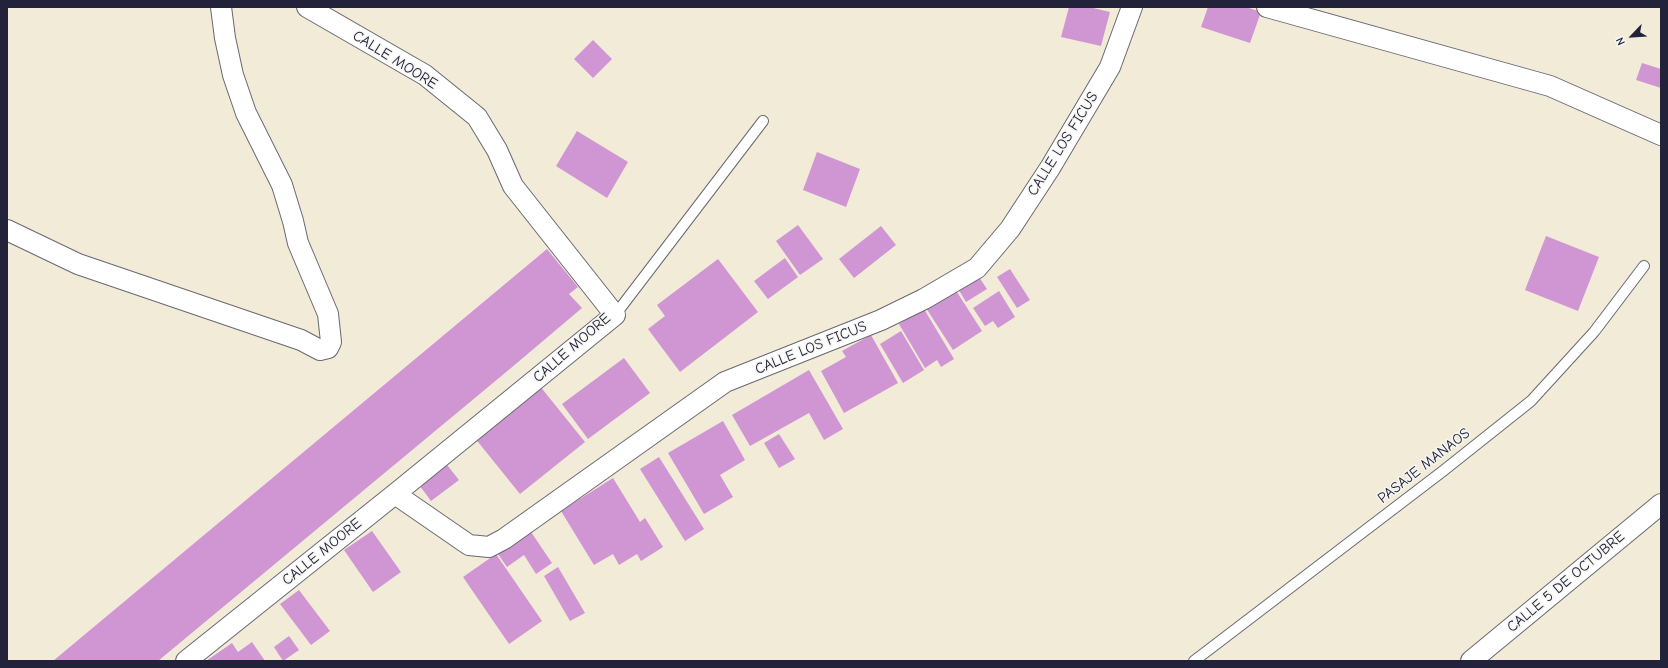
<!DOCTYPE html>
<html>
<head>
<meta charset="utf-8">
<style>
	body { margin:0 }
	#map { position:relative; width:1668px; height:668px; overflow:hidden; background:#f1ebd8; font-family:"Comic Neue",sans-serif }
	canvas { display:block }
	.frame { position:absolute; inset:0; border:8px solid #22223b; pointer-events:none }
	.north { position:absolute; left:1612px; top:16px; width:40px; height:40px; -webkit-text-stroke:3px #f6f6f2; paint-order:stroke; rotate:245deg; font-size:11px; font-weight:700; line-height:16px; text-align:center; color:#22223b }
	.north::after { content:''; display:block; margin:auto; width:14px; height:18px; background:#22223b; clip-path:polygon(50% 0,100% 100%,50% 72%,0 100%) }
</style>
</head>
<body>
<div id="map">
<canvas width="1668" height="668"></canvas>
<div class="frame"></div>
<div class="north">N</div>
</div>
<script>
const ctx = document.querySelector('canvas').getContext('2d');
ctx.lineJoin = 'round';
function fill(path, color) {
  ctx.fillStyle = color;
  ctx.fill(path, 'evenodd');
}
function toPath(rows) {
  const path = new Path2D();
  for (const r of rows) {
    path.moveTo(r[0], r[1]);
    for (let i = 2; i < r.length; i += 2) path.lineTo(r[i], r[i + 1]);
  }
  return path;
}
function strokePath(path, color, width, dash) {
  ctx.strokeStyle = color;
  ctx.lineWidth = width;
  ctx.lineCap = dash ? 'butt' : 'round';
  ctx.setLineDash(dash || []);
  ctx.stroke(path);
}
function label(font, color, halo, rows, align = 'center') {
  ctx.font = font + ' "Comic Neue",sans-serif';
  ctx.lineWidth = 3;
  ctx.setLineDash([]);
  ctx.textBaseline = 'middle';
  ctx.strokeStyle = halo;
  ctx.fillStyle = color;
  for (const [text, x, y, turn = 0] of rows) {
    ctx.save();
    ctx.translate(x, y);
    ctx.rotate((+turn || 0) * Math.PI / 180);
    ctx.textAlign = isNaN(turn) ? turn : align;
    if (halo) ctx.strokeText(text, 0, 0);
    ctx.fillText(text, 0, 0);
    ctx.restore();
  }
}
const building = toPath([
	[1069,7,1089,7,1110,12,1101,46,1061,37],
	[1208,7,1246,7,1261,12,1250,43,1201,27],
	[593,40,612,59,593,78,574,59],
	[1642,63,1661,69,1661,88,1636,80],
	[577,131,628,162,607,198,556,166],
	[817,152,860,169,846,207,803,190],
	[798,225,823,259,800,275,776,241],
	[881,226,896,245,854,278,839,259],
	[1546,236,1599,257,1578,311,1525,290],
	[547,249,578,287,569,294,582,308,511,368,158,661,53,661],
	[785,258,798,277,768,299,754,281],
	[718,259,758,312,680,372,648,329,665,316,657,305],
	[1010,269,1030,300,1017,308,997,277],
	[977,274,987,289,966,302,957,287],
	[955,289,982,331,953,350,926,308],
	[999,291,1015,317,998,328,993,321,985,326,973,308],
	[924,309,954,359,941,367,937,360,925,368,899,324],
	[901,331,924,370,903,383,880,344],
	[871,335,898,383,844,413,821,371,846,357,842,351],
	[624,358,650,393,588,439,562,404],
	[809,370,843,429,824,440,809,413,750,446,732,415],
	[539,385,585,442,520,494,474,437],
	[723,421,745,460,720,475,733,497,704,514,668,453],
	[779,434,795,459,779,468,764,443],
	[659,457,704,529,685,541,640,469],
	[444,461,459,480,431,501,417,482],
	[613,478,640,522,645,518,663,547,641,561,637,554,619,565,613,554,594,565,561,511],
	[372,531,401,572,373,592,344,550],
	[531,532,552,563,536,574,524,555,507,567,498,554],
	[496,554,542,621,509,644,463,577],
	[558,567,585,613,570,621,544,576],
	[299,590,330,631,311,645,280,604],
	[289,636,299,650,283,661,274,647],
	[252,642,265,661,206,661,232,643,238,652]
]);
const lane = toPath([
	[615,315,763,121],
	[1194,661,1443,471,1531,401,1594,332,1644,266]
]);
const street = toPath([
	[1267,7,1550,86,1661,135],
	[7,230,78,264,301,340,320,350,328,348,331,342,328,314,298,243,293,221,282,185,246,113,233,75,225,38,221,7],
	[395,494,469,545,489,547,504,539,725,382,881,320,924,299,977,268,1010,229,1050,168,1110,67,1132,7],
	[186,661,395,494,615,315,513,186,497,150,477,117,425,75,307,7],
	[1471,661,1661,504]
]);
const streetNames = [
	["CALLE MOORE",395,60,32],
	["CALLE LOS FICUS",1063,144,-58],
	["CALLE MOORE",572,348,-41],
	["CALLE LOS FICUS",811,348,-22],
	["PASAJE MANAOS",1424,466,-38],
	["CALLE MOORE",322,552,-39],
	["CALLE 5 DE OCTUBRE",1566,582,-40]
];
fill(building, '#d096d3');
strokePath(lane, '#6a6872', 12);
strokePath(street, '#6a6872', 22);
strokePath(lane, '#fff', 10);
strokePath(street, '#fff', 20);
label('15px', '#22223b', '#f6f6f2', streetNames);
</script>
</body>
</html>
